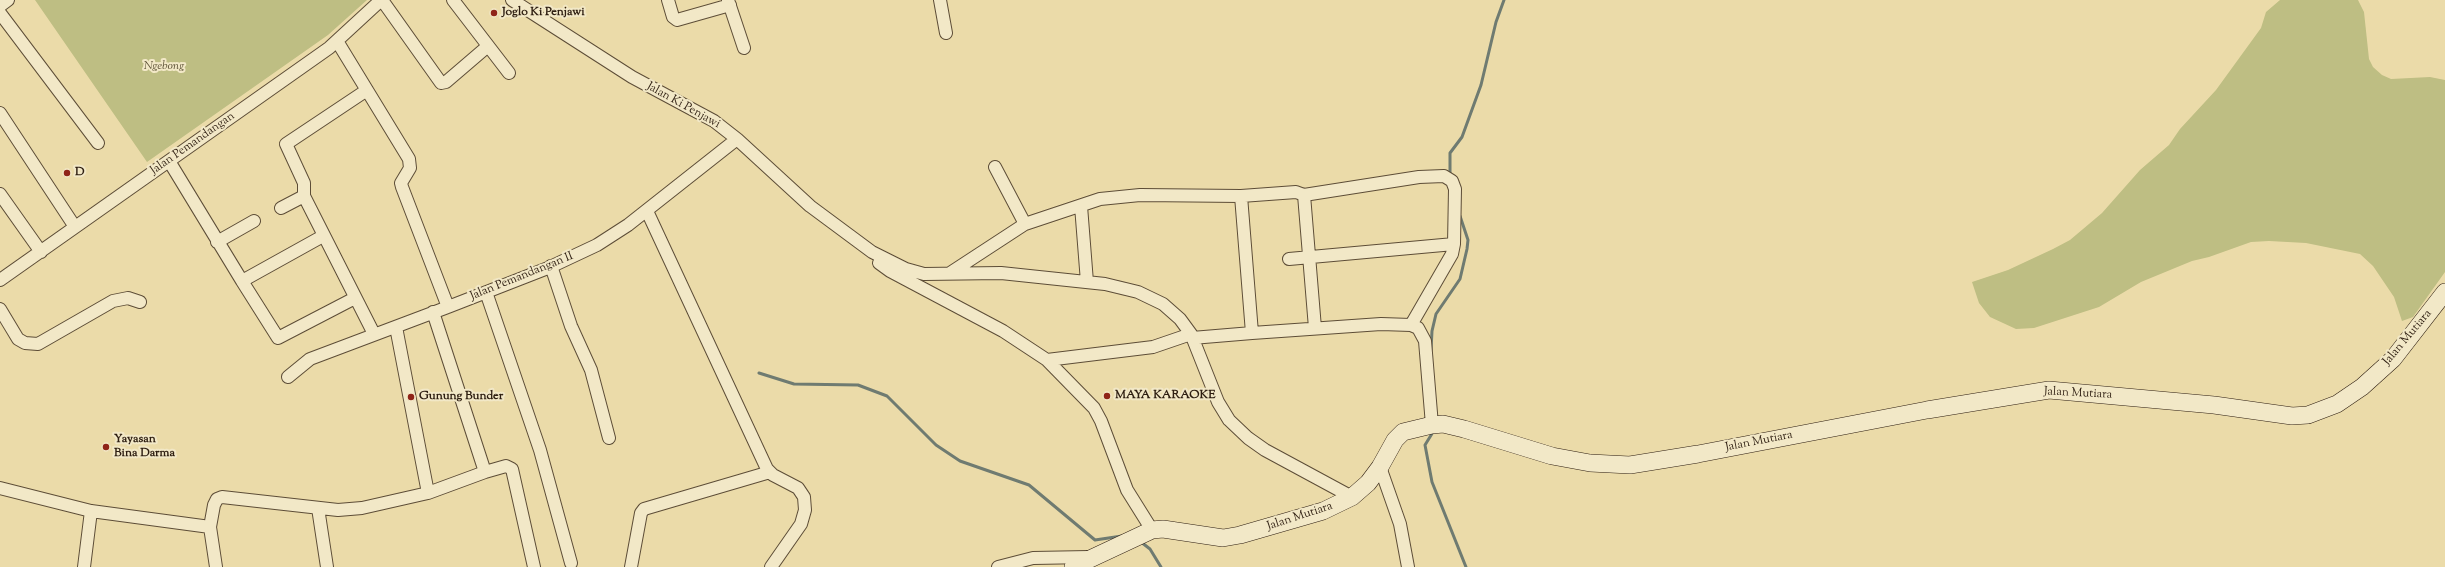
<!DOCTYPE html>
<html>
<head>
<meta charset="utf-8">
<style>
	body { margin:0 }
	canvas { display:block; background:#ebdba9 }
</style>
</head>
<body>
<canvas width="2445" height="567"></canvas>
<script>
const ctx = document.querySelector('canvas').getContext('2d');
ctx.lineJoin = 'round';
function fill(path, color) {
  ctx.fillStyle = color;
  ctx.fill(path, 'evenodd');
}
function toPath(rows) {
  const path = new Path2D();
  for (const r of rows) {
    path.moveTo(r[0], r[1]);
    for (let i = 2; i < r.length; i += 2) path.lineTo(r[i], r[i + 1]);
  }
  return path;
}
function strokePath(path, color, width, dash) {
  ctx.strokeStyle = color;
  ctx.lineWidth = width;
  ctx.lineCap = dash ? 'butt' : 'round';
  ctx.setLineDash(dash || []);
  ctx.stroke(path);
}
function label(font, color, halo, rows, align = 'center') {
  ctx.font = font + ' "Sorts Mill Goudy",serif';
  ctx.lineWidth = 4;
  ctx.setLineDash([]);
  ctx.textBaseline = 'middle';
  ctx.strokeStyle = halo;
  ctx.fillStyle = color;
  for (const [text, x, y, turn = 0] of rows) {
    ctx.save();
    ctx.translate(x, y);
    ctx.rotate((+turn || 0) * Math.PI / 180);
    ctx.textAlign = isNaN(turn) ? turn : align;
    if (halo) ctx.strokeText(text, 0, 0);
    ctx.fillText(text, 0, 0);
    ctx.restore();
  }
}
const green = toPath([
	[35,0,367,0,328,35,147,162],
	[2280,0,2358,0,2364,12,2369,59,2373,67,2382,75,2391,79,2430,77,2445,80,2445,272,2413,317,2402,321,2394,297,2373,266,2360,254,2306,243,2269,241,2251,242,2209,257,2192,261,2141,282,2099,307,2034,328,2016,329,1990,317,1979,303,1972,282,2008,270,2053,249,2070,240,2102,213,2140,170,2169,145,2180,129,2216,90,2261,28,2266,12]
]);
const stream = toPath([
	[1450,174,1450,153,1462,137,1481,85,1496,22,1504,0],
	[1431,350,1432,331,1436,314,1460,279,1467,249,1468,240,1460,216],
	[759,373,794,384,858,385,887,396,936,445,960,461,1029,485,1095,540,1122,536],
	[1433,432,1425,445,1432,482,1466,567],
	[1141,542,1150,549,1161,567]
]);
const street = toPath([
	[382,0,441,83,446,82,488,46],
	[453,0,509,73],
	[512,0,632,77,714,121,737,139,810,206,872,252,906,269,924,274,1001,273,1105,284,1138,292,1163,304,1180,319,1191,334,1218,402,1229,420,1248,438,1265,450,1352,497],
	[668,0,673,17,677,20,730,5],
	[728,0,744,48],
	[940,0,946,33],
	[0,6,8,0],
	[0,13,98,143],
	[337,41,409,159,410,168,401,183,402,187,448,307],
	[367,90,286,144,304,183,304,196,374,334],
	[0,113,75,227],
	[169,161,242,281,323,236],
	[995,167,1025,224],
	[0,194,41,252],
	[1304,195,1419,177,1444,176,1452,181,1455,189,1454,244],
	[1241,196,1296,192,1304,195,1315,328],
	[1081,206,1087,282],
	[281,208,304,196],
	[647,211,767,469,773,475,798,488,804,497,805,510,801,524,771,567],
	[217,242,254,221],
	[1289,259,1454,244,1452,254,1411,325],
	[879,263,890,271,1003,331,1047,360,1094,408,1101,421,1127,490,1152,530],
	[551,266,571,326,591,370,609,438],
	[950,273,1025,224,1100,199,1140,195,1241,196,1252,333,1192,338],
	[0,280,329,48,381,0],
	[242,281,278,338,355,298],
	[486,292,540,450,571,563],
	[0,309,18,339,25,343,38,344,113,301,128,298,140,302],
	[433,312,485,472,506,466,512,469,534,567],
	[396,327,428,493],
	[1252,333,1381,324,1411,325,1418,328,1425,341,1432,425],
	[1047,360,1153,347,1191,334],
	[288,377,310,359,448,307,548,268,597,245,628,225,737,139],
	[1380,467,1400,524,1408,567],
	[0,488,91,511,210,527],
	[318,508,327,567],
	[84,567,91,511],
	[216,567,210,527,214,505,217,499,222,497,338,510,362,508,428,493,485,472],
	[631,567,641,513,644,509,770,472],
	[998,567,1033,558,1089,557]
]);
const secondary = toPath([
	[1073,567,1152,530,1163,529,1223,538,1240,535,1323,511,1352,497,1368,483,1380,467,1395,440,1403,432,1432,425,1443,424,1464,429,1552,456,1590,463,1630,465,1698,454,1927,410,2049,390,2214,405,2292,416,2308,415,2337,404,2362,387,2393,359,2445,292]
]);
const markers = [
	[494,13,4,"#8f2418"],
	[67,173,4,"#8f2418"],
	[1107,396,4,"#8f2418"],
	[411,397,4,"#8f2418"],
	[106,447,4,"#8f2418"]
];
const poiNames = [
	["Joglo Ki Penjawi",502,13],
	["D",75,173],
	["MAYA KARAOKE",1115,396],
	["Gunung Bunder",419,397],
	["Yayasan",114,440],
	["Bina Darma",114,454]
];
const parkNames = [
	["Ngebong",164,67]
];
const streetNames = [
	["Jalan Ki Penjawi",683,106,29],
	["Jalan Pemandangan",193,144,-35],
	["Jalan Pemandangan II",522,277,-22],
	["Jalan Mutiara",2408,338,-50],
	["Jalan Mutiara",2078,394,3],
	["Jalan Mutiara",1759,442,-11],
	["Jalan Mutiara",1300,517,-18]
];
fill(green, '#bebe83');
strokePath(stream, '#6f7b71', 3);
strokePath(street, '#5d4d37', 14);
strokePath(secondary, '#2e1e11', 18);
strokePath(street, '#f2e8c7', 12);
strokePath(secondary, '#f2e8c7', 17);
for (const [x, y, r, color] of markers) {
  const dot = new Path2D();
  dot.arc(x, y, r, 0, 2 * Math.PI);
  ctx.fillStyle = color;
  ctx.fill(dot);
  strokePath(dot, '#f2e8c7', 1.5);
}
label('bold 12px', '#2e1e11', '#f2e8c7', poiNames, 'left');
label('italic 12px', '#594e33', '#f2e8c7', parkNames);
label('12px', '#2e1e11', '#f2e8c7', streetNames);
</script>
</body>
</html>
